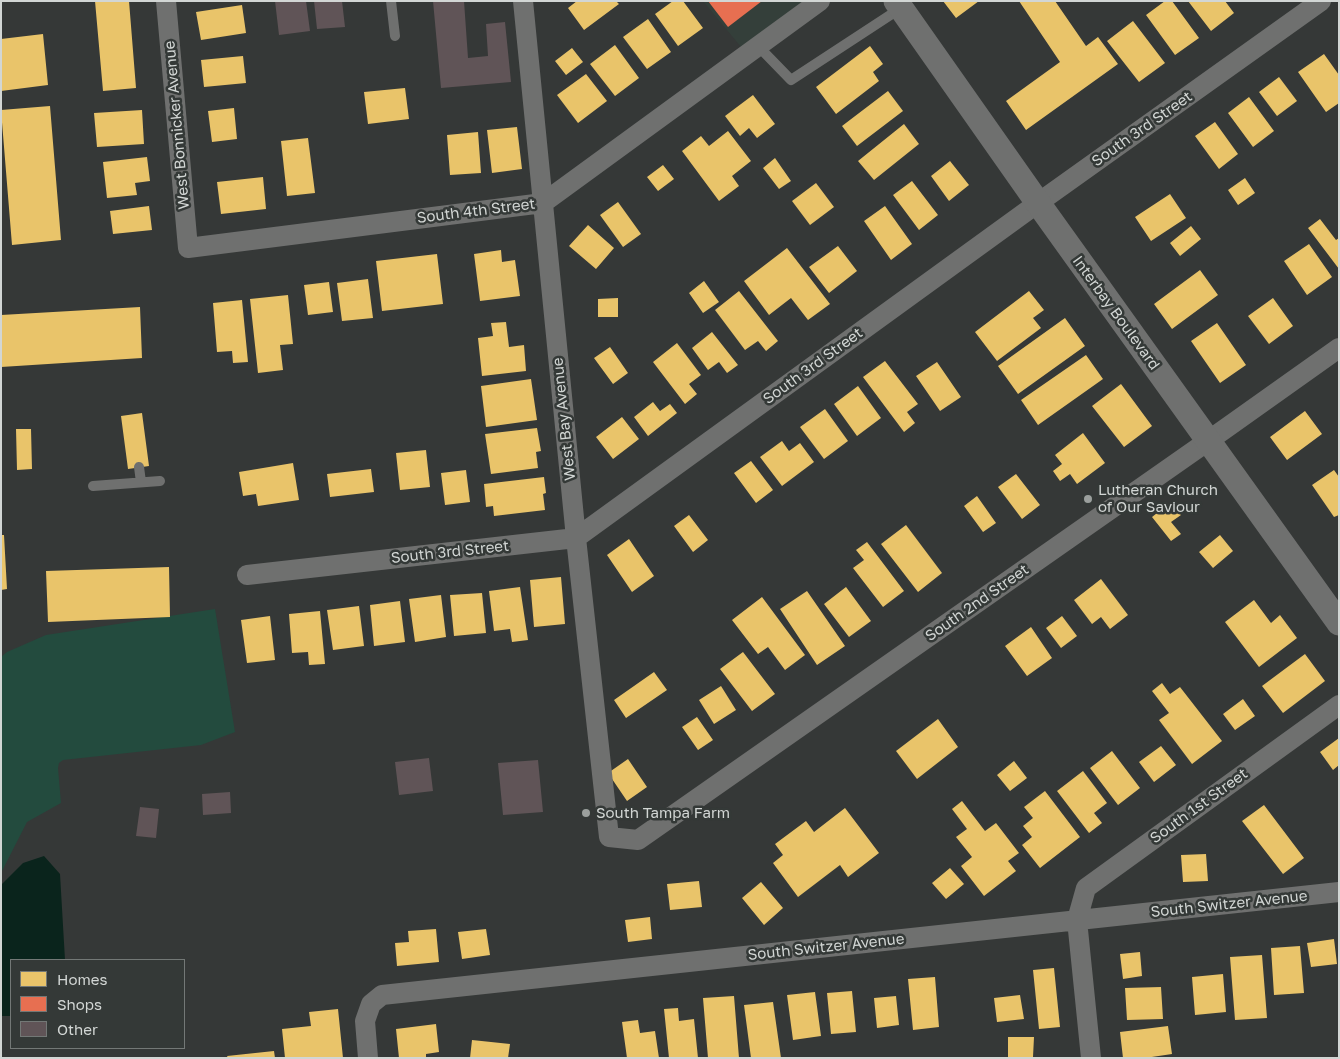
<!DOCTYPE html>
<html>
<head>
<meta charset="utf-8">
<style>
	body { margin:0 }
	#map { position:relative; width:1340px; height:1059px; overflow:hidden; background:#353837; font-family:"Golos Text",sans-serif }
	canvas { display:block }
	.frame { position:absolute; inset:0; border:2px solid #d2d6d4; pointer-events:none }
	.legend { position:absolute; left:10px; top:959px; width:175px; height:90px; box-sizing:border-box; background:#343937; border:1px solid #737876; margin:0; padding:6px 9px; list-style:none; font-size:15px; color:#d2d6d4 }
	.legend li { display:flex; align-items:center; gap:10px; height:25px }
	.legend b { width:25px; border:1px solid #737876 }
</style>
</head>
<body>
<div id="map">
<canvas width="1340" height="1059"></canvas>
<div class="frame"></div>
<ul class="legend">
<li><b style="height:14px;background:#e9c46a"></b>Homes</li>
<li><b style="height:14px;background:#e76f51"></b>Shops</li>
<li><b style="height:14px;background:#605457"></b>Other</li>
</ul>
</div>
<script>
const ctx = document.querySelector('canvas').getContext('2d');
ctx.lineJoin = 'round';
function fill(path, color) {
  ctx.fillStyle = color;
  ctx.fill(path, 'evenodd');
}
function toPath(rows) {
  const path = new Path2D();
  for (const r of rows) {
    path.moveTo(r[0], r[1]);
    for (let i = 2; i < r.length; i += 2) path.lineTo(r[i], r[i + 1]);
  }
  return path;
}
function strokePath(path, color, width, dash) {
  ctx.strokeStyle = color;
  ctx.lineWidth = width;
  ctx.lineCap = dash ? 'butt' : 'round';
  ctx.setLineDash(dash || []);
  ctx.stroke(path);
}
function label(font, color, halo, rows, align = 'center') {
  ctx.font = font + ' "Golos Text",sans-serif';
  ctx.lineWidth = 5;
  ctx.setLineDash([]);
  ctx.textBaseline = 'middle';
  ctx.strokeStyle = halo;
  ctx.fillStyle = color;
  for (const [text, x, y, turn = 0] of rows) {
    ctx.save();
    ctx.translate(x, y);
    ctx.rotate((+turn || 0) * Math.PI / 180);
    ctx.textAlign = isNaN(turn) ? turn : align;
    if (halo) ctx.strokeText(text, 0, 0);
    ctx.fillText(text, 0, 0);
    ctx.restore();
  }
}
const built = toPath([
	[703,1,804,1,741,47]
]);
const green = toPath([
	[215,609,235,732,201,745,63,760,59,763,58,768,61,803,27,822,1,873,1,657,7,652,46,635]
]);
const water = toPath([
	[44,856,60,874,65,960,11,960,11,1016,1,1016,1,885,23,863]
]);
const homes = toPath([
	[95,1,129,1,136,88,103,91],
	[577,1,616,1,619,4,584,30,568,8],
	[673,1,683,1,703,28,678,46,655,14],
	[943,1,979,1,956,18],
	[1019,1,1055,1,1086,46,1098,37,1118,64,1026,130,1006,101,1060,62],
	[1165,1,1172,1,1199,38,1175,55,1146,15],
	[1188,1,1225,1,1234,13,1211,31],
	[242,5,246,33,201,40,196,12],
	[648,19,671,52,647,69,623,37],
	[1133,21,1165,63,1139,82,1107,41],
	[43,34,48,85,1,91,1,39],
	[615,45,639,78,615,96,590,64],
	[870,46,883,64,873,72,879,81,836,114,816,87],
	[572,48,583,62,566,75,555,61],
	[1324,54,1339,75,1339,103,1326,112,1298,72],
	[243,56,246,83,204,87,201,60],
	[586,74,607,101,578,123,557,95],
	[1279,77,1297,101,1277,116,1259,92],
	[405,88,409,119,368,124,364,92],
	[888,91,903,111,857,146,842,126],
	[753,95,775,124,757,138,749,128,740,136,725,116],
	[1249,97,1274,131,1253,147,1228,113],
	[50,106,61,240,12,245,1,110],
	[234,108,237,139,212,142,208,111],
	[142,110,144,144,97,147,94,113],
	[1215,122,1238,154,1219,169,1195,136],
	[904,124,919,144,874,180,858,161],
	[517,127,522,169,492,173,487,130],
	[728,131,751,161,732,176,739,186,719,201,682,151,701,136,709,146],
	[478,132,481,173,450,175,447,135],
	[308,138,315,193,287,196,281,141],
	[147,157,150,181,135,183,137,195,107,198,103,162],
	[775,158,791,181,779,189,763,168],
	[950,161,969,185,949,201,931,176],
	[663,165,674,179,658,191,647,177],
	[263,177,266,209,221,214,217,182],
	[1245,178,1255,193,1238,205,1228,190],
	[912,181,938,215,919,230,893,195],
	[816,183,834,207,810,225,792,201],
	[1170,194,1186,218,1151,241,1135,217],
	[618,202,641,234,623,247,600,215],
	[149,206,152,230,113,234,110,211],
	[885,206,912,244,891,260,864,221],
	[1320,219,1336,240,1339,238,1339,269,1308,228],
	[588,225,614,248,596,269,569,246],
	[1191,226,1201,239,1180,256,1170,243],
	[1309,244,1332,277,1307,295,1284,261],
	[838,246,857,271,829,293,809,267],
	[787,248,830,304,808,320,791,298,769,315,744,281],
	[501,250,502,262,515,260,520,296,480,301,474,254],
	[437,254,443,304,382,311,376,261],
	[1200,270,1218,295,1172,329,1154,304],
	[368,279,373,318,342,321,337,283],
	[704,281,719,302,703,313,689,293],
	[329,282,333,312,308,315,304,285],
	[739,291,778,341,766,351,758,341,745,350,715,310],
	[1029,291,1044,310,1033,318,1041,328,997,361,975,332],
	[288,295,293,344,280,345,283,370,258,373,250,299],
	[618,298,618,317,598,317,598,299],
	[1273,298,1293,326,1269,344,1248,316],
	[242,300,248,362,233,363,232,351,217,352,213,303],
	[140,307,142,358,1,367,1,315],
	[1065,318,1085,346,1018,394,998,366],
	[506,322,509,347,524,345,526,371,482,376,478,338,493,336,491,323],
	[1217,323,1246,365,1220,383,1191,341],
	[712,332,738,365,727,373,719,362,708,370,692,348],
	[677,343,701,375,689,384,697,394,685,404,653,362],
	[610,347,628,373,613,384,594,358],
	[1086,355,1103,379,1038,425,1021,400],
	[885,361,918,404,907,412,915,423,904,432,863,377],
	[937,362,961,397,940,411,916,376],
	[531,379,537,420,486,427,481,386],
	[1121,384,1152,426,1124,447,1092,406],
	[858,386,881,418,857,436,834,404],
	[653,402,660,411,670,404,677,413,648,436,634,417],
	[825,409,848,441,824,459,800,427],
	[1305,411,1322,434,1287,460,1270,437],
	[142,413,149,466,128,469,121,416],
	[622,417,639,439,613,459,596,437],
	[537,428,541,451,536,452,538,468,491,474,485,434],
	[16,429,31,429,32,469,17,470],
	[1083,433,1105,463,1077,484,1070,474,1060,481,1053,471,1062,464,1055,455],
	[782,441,789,451,800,443,814,462,782,486,760,457],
	[426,450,430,487,400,490,396,453],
	[751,461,773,490,756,503,734,473],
	[293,463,299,500,258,506,256,494,243,496,239,472],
	[371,469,374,492,330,497,327,474],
	[466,470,470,502,445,505,441,473],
	[1334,470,1339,477,1339,515,1334,517,1312,485],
	[1016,474,1040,505,1022,519,998,487],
	[544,477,546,493,543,494,545,510,494,516,493,506,486,507,484,484],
	[977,496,996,523,983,532,964,506],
	[1171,502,1181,515,1171,522,1181,534,1171,541,1152,517],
	[689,515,708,540,693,552,674,526],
	[906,525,942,573,918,592,881,544],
	[1,535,4,535,7,589,1,590],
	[1220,535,1233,551,1213,568,1199,552],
	[629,539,654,576,632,592,607,555],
	[867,542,904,591,883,607,853,568,864,560,856,550],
	[169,567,170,617,48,622,46,571],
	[561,577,565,624,534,627,530,580],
	[1101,579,1128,615,1110,629,1101,617,1092,624,1074,600],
	[520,587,528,640,512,642,510,629,494,631,489,591],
	[846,587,871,621,849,637,824,604],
	[807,591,845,646,817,665,780,609],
	[482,593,486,633,454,636,450,595],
	[441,595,446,637,415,642,409,599],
	[762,597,805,655,785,670,768,647,758,654,732,620],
	[1254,600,1271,623,1280,615,1297,638,1259,667,1225,622],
	[400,601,405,642,374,646,370,605],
	[359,606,364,646,333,650,327,610],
	[320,611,325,664,309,665,308,652,292,653,289,614],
	[270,616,275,660,247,663,241,620],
	[1062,616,1077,636,1061,648,1046,628],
	[1031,627,1052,658,1027,676,1005,646],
	[743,652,775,694,752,711,720,669],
	[1305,654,1325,681,1283,713,1262,686],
	[654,672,667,690,626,718,614,700],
	[1162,683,1170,694,1180,687,1222,741,1192,764,1159,720,1169,713,1152,691],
	[721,686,736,710,714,724,699,700],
	[1243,699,1255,716,1235,730,1223,714],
	[697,717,713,740,698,750,682,727],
	[938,719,958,747,917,779,896,751],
	[1339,738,1339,765,1333,770,1320,752],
	[1161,746,1176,765,1154,782,1139,762],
	[1112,751,1140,788,1118,805,1090,768],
	[628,759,647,787,627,801,608,773],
	[1014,761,1027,778,1010,791,997,775],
	[1083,771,1107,803,1094,813,1102,823,1089,833,1057,791],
	[1045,791,1080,837,1040,868,1022,845,1032,837,1023,826,1033,818,1024,807],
	[962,801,985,831,996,823,1019,853,1008,861,1016,871,984,896,961,866,972,857,956,837,967,829,952,809],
	[1264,805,1304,858,1283,874,1242,821],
	[845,808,879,853,848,877,840,865,798,897,773,863,783,855,775,844,806,821,814,832],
	[1206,854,1208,881,1183,882,1181,855],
	[950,868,964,884,946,899,932,883],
	[699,881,702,907,670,910,667,884],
	[761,882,783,908,764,925,742,898],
	[650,917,652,939,628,942,625,920],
	[436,929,439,962,397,966,395,943,409,942,408,931],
	[486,929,490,955,462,959,458,932],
	[1334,939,1337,964,1311,967,1307,943],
	[1300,946,1304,993,1274,995,1271,948],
	[1140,952,1142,976,1123,979,1120,954],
	[1262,955,1267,1018,1235,1020,1230,957],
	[1054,968,1060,1027,1039,1029,1033,970],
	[1223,974,1226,1012,1195,1015,1192,977],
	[935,977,939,1027,913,1030,908,979],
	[1161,987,1163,1019,1127,1020,1125,988],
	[852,991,856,1032,831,1034,827,993],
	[815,992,821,1036,793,1040,787,995],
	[1020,995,1024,1019,997,1022,994,998],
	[734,996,739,1058,708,1058,703,998],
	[896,996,899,1025,877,1028,874,998],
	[773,1002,781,1058,751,1058,744,1005],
	[678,1008,679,1021,694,1019,698,1058,669,1058,664,1009],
	[338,1009,343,1058,285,1058,282,1029,311,1026,309,1012],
	[638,1020,640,1033,655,1031,659,1058,627,1058,622,1022],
	[436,1024,439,1052,426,1054,426,1058,399,1058,396,1029],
	[1168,1026,1172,1054,1145,1058,1123,1058,1120,1032],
	[1008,1037,1034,1037,1033,1057,1008,1057],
	[472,1040,510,1044,508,1058,470,1058],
	[274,1051,275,1058,228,1058,227,1056]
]);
const shops = toPath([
	[708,1,762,1,728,27]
]);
const building = toPath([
	[275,1,306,1,310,31,279,35],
	[314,1,342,1,345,27,317,29],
	[433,1,464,1,468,58,488,56,486,24,505,22,511,82,441,88],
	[429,758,433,791,399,795,395,762],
	[538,760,543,812,503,815,498,763],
	[230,792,231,813,203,815,202,794],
	[140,807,159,809,156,838,136,836]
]);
const service = toPath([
	[391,1,395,36],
	[758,46,791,80,901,8],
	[139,467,141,482],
	[93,486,160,481]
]);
const minor = toPath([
	[166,1,188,248,543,203,820,1],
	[523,1,576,538,609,837,638,840,1208,441,1339,348],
	[247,575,576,538,1038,203,1321,1],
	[368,1058,365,1021,371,1004,382,995,1339,892],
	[1091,1058,1077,920,1086,888,1339,705]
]);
const tertiary = toPath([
	[896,1,1038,203,1339,623]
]);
const markers = [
	[1088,499,5,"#9b9f9d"],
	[586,813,5,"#9b9f9d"]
];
const streetNames = [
	["West Bonnicker Avenue",177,125,-95],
	["South 3rd Street",1142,129,-35],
	["South 4th Street",476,211,-7],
	["Interbay Boulevard",1116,313,54],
	["South 3rd Street",813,366,-36],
	["West Bay Avenue",564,419,-96],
	["South 3rd Street",450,552,-6],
	["South 2nd Street",977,603,-35],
	["South 1st Street",1199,806,-36],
	["South Switzer Avenue",1229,904,-6],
	["South Switzer Avenue",826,947,-6]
];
const poiNames = [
	["Lutheran Church",1098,490],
	["of Our Saviour",1098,507],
	["South Tampa Farm",596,813]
];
fill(built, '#343f3a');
fill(green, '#234b3e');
fill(water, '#0a241c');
fill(homes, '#e9c46a');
fill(shops, '#e76f51');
fill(building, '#605457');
strokePath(service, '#6f706f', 10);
strokePath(minor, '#6f706f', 20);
strokePath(tertiary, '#6f706f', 25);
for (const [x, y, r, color] of markers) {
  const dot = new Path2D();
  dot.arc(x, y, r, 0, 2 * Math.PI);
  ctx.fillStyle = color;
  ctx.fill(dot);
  strokePath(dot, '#343937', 2);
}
label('15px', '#d2d6d4', '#343937', streetNames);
label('15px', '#d2d6d4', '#343937', poiNames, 'left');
</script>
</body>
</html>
